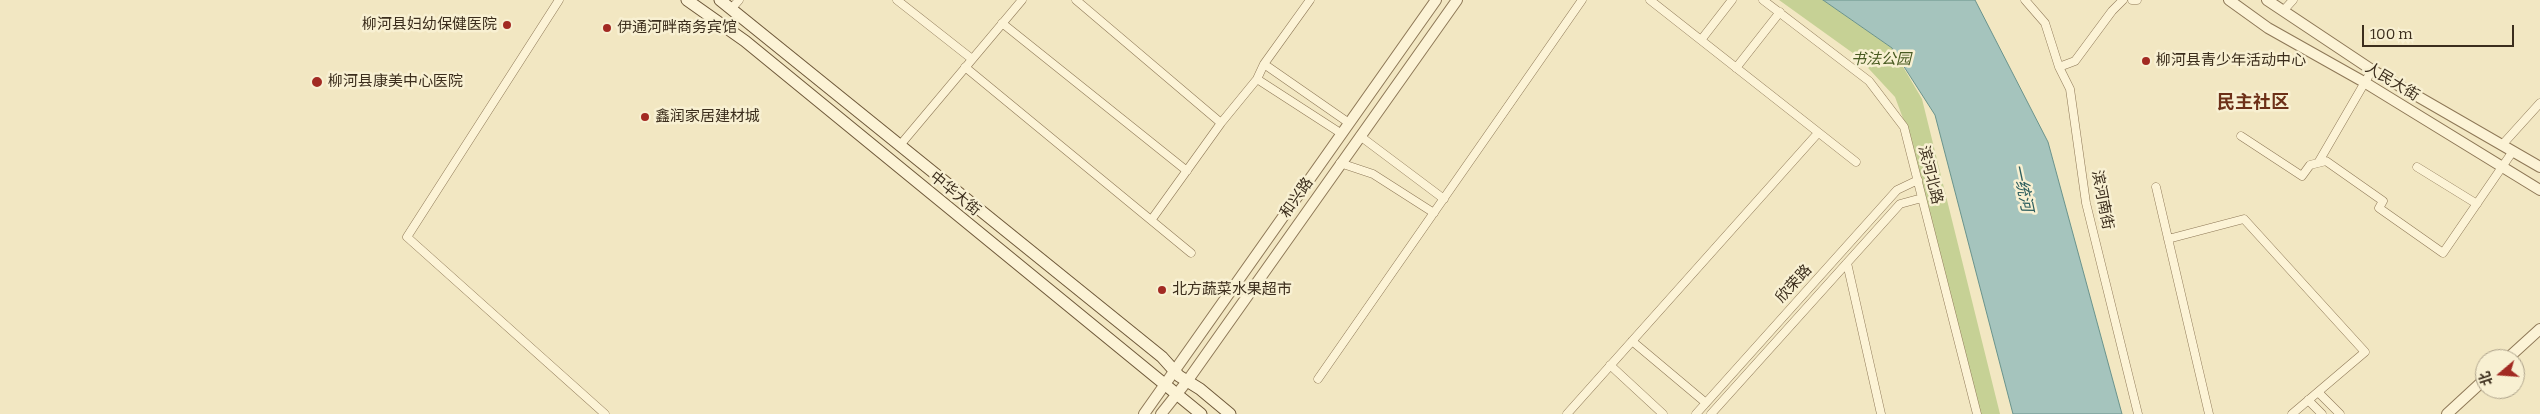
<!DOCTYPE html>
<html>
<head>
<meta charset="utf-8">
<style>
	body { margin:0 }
	#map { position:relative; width:2540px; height:414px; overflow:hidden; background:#f2e7c2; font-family:Bitter,"Noto Sans SC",serif }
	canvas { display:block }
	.north { position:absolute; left:2475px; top:349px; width:50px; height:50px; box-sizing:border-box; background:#f8f0d2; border:1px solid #ada28a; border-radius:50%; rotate:252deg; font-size:14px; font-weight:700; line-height:20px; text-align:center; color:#3c2e1d }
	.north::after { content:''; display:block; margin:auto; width:18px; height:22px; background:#a22a22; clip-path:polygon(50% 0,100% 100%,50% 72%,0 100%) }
	.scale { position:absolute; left:2362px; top:25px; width:152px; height:22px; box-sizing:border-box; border:2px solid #3c2e1d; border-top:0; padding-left:6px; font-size:15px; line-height:18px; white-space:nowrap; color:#3c2e1d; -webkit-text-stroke:4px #f8f0d2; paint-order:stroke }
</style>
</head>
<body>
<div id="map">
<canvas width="2540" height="414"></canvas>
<div class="north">北</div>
<div class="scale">100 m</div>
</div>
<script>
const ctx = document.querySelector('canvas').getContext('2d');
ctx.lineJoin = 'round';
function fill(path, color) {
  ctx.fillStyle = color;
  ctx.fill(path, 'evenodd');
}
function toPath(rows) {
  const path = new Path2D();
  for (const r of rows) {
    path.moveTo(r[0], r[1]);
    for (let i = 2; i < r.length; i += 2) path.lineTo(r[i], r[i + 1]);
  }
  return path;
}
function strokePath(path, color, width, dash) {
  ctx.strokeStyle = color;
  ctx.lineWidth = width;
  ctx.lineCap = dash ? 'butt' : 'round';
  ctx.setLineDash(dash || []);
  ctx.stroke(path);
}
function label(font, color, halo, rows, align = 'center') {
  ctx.font = font + ' Bitter,"Noto Sans SC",serif';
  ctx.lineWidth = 5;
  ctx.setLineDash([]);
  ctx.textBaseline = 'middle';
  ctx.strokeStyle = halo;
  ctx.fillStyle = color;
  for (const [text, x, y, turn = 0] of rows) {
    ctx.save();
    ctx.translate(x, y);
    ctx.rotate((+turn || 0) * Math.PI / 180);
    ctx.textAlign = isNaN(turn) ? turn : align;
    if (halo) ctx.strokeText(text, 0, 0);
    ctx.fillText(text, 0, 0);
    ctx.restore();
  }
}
const green = toPath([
	[1779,0,1823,0,1892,48,1922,99,2000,414,1979,414,1910,137,1895,97,1857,56]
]);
const water = toPath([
	[1823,0,1975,0,2048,142,2122,414,2013,414,1935,115,1892,48,1823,0]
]);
const minor = toPath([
	[559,0,407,237,605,414],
	[897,0,972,59],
	[1076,0,1221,123],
	[1650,0,1856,162],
	[1763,0,1869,81,1904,127,1977,414],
	[2025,0,2045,23,2059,67,2070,89,2086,203,2138,414],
	[2132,0,2137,0],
	[732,8,739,0],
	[2283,11,2293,0],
	[1002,23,1187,171],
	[1701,40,1732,0],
	[1264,64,1349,123],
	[965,67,1191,253],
	[2059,67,2075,61,2112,11,2123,0],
	[1736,68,1780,12],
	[1257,79,1342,134],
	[1360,136,1444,199],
	[2241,136,2302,176,2310,165,2326,161,2383,201,2379,208,2443,253,2513,151],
	[901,144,1022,0],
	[2502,145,2540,103],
	[1340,163,1373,174,1434,213],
	[2318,163,2372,70],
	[2417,167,2477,204],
	[2156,187,2209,414],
	[1152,219,1221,123,1257,79,1264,64,1310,0],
	[2168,239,2244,219,2365,352,2292,414],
	[1847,263,1881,414],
	[1632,341,1706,403],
	[1610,365,1663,414],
	[1318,379,1582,0],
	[2318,392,2340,414],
	[2308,400,2322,414],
	[1567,414,1818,133],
	[1696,414,1897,190,1918,180],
	[1711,414,1900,204,1922,198]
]);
const tertiary = toPath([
	[2229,0,2268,28,2364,82,2540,190],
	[2267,0,2372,70,2540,167],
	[2507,359,2540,329],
	[1144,414,1436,0],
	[1161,414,1188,380,1457,0],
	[2447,414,2485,379]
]);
const secondary = toPath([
	[687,0,745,41,1201,414],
	[720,0,1162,357,1179,376,1200,389,1230,414]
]);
const markers = [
	[507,25,5,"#a22a22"],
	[607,28,5,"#a22a22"],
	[2146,61,5,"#a22a22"],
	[317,82,6,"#a22a22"],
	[645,117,5,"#a22a22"],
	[1162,290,5,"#a22a22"]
];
const poiNames = [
	["柳河县妇幼保健医院",497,25,"right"],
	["伊通河畔商务宾馆",617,28],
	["柳河县青少年活动中心",2156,61],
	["柳河县康美中心医院",328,82],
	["鑫润家居建材城",655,117],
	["北方蔬菜水果超市",1172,290]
];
const parkNames = [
	["书法公园",1881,60]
];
const streetNames = [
	["人民大街",2392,82,31],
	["滨河北路",1930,175,76],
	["中华大街",955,194,39],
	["和兴路",1297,198,-55],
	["滨河南街",2102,200,79],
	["欣荣路",1794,284,-48]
];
const waterNames = [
	["一统河",2022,188,78]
];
const quarterNames = [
	["民主社区",2253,103]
];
fill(green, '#c6d195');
fill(water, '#a5c4bd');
strokePath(water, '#6a938c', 1);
strokePath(minor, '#8e7857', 9);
strokePath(tertiary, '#8e7857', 12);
strokePath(secondary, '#6f593a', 13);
strokePath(minor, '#fcf3d6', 8);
strokePath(tertiary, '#fcf3d6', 10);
strokePath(secondary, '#fcf3d6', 11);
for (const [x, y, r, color] of markers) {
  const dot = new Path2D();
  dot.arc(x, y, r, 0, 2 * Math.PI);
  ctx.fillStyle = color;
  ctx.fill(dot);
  strokePath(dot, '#f8f0d2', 2);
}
label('15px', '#3c2e1d', '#f8f0d2', poiNames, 'left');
label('italic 15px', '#485a21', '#f8f0d2', parkNames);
label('15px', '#3c2e1d', '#f8f0d2', streetNames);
label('italic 16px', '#2b5d5d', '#f8f0d2', waterNames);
label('bold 18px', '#6d3018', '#f8f0d2', quarterNames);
</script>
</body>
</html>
